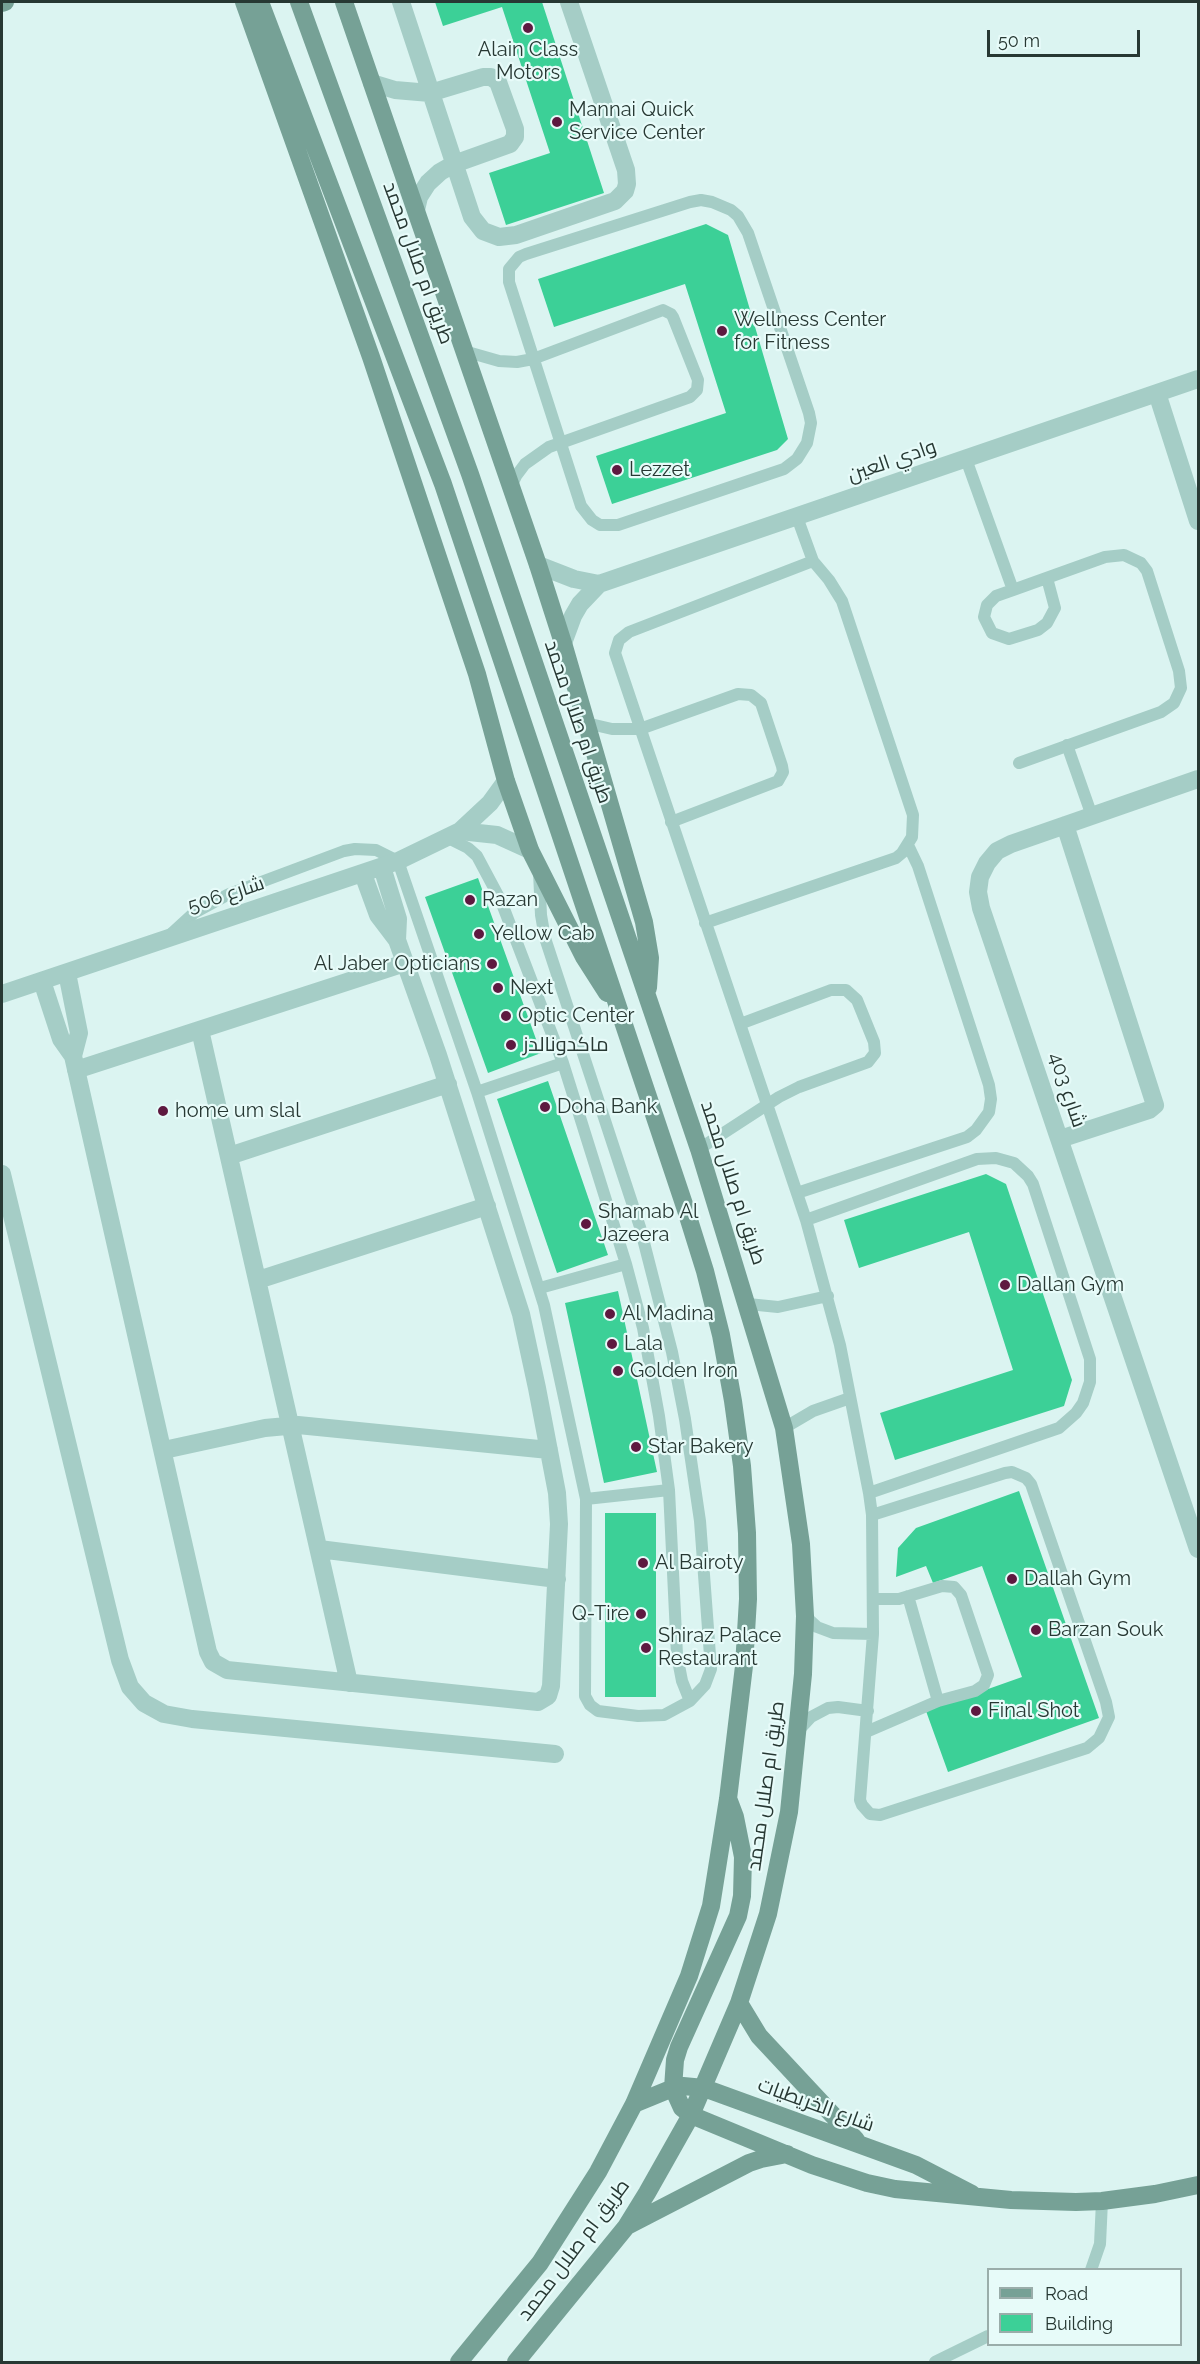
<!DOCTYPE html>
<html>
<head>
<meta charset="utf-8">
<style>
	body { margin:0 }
	#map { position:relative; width:1200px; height:2364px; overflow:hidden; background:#dbf4f1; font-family:Raleway,sans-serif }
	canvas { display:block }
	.frame { position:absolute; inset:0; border:3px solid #273833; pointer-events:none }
	.legend { position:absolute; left:987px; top:2268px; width:195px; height:78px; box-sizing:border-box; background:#e7fbf9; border:2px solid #9aadaa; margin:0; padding:8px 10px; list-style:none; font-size:18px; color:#273833 }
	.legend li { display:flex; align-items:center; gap:12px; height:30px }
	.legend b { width:30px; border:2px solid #9aadaa }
	.scale { position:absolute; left:987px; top:30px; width:153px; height:27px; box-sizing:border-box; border:3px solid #273833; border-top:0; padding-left:8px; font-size:18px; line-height:21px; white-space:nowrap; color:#273833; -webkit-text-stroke:4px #e7fbf9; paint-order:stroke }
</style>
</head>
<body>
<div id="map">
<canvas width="1200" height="2364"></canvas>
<div class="frame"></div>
<ul class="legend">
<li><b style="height:8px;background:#76a196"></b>Road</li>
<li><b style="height:16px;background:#3cd097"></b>Building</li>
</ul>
<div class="scale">50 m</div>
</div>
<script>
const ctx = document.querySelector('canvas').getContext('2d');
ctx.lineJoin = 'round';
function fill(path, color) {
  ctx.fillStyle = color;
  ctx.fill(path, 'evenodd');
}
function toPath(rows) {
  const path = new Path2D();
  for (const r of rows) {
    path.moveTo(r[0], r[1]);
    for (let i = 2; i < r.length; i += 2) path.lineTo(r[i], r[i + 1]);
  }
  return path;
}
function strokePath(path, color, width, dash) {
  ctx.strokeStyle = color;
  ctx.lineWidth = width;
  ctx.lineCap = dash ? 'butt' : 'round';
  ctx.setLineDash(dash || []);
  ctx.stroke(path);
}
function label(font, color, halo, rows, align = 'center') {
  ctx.font = font + ' Raleway,Cairo,sans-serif';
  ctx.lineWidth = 4.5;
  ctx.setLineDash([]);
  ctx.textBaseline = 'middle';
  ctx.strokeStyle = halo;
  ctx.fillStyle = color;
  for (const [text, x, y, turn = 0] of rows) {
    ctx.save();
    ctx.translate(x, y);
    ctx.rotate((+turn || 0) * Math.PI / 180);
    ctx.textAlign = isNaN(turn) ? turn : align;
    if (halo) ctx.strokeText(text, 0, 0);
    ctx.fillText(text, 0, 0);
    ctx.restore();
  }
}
const building = toPath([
	[435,2,542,2,604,193,506,225,489,173,550,153,502,7,443,26],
	[706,224,728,235,788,439,777,450,612,504,596,456,726,413,685,284,554,327,538,279],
	[478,878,541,1053,488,1073,425,897],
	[548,1081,608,1255,557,1273,497,1099],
	[986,1174,1006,1184,1072,1380,1064,1406,895,1460,880,1413,1013,1370,969,1232,859,1268,844,1220],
	[618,1291,657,1472,604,1483,565,1303],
	[1019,1491,1099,1718,948,1772,926,1711,1022,1677,982,1566,933,1583,926,1566,896,1577,898,1548,916,1528],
	[605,1513,656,1513,656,1697,605,1697]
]);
const lane = toPath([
	[701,200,712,202,731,210,738,216,748,233,809,413,811,423,807,443,797,459,784,469,618,525,600,525,592,520,581,506,509,282,509,269,519,257,526,254,690,202,701,200],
	[464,351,499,361,517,362,533,359,663,310,671,314,673,317,698,380,697,390,690,397,549,447,525,464,516,476,511,487],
	[966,459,1013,590],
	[813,561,629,632,619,640,615,653,806,1220,840,1345,869,1493,872,1515,873,1634,860,1800,862,1805,870,1814,880,1815,1087,1748,1099,1738,1109,1717,1106,1702,1031,1484,1026,1478,1012,1472,1005,1473,872,1515],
	[586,723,612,729,640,729,738,694,751,695,761,703,782,766,783,772,778,781,671,822],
	[1067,745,1092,816],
	[1019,763,1161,712,1174,703,1181,688,1179,671,1147,571,1141,563,1124,555,1105,557,1013,590,996,596,987,605,984,617,992,633,1009,639,1038,630,1047,623,1055,608,1047,578],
	[448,838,468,848,477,856,501,901,563,1063,626,1264,643,1328,659,1416,669,1490,677,1655,682,1681,690,1701],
	[705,923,896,858,902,853,912,837,913,815,842,601,829,580,813,561,797,517],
	[170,935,194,913,229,894,344,851,355,849,376,850,398,861,477,1092,544,1305,586,1499,585,1696,590,1705,598,1711,638,1716,664,1715,690,1701,705,1685,711,1669,700,1521,685,1419,672,1352,640,1227,545,938,541,915,539,872],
	[477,1092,563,1063],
	[699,1149,779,1097,799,1087,868,1062,875,1053,874,1042,857,1000,846,990,831,990,740,1024],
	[797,1193,967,1137,976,1130,989,1112,991,1099,989,1085,918,866,908,845],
	[806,1220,977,1159,996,1158,1014,1163,1028,1176,1033,1184,1090,1359,1090,1382,1083,1403,1076,1413,1059,1428,869,1493],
	[540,1288,626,1264],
	[748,1304,778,1307,828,1296],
	[784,1428,813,1411,850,1398],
	[586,1499,669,1490],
	[908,1596,938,1701],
	[805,1616,817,1627,833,1633,873,1634],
	[798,1731,811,1717,828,1708,838,1707,868,1711],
	[866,1732,938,1701,975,1691,984,1685,988,1675,961,1595,954,1587,942,1586,899,1599,873,1599],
	[1091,2270,1100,2244,1102,2201],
	[935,2362,988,2336]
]);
const street = toPath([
	[401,2,472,217,483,231,499,237,516,235,615,201,625,191,627,184,626,170,569,2],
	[372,83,395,90,430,93,483,77,491,77,498,82,515,129,515,137,510,144,454,164,440,172,428,183,419,197,416,210],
	[1157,393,1198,521],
	[538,565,574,579,599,584],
	[563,643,573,616,580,604,599,584,1198,379],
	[1198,779,1011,844,997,851,987,863,980,877,978,892,981,908,1198,1549],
	[460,831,497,835,530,850],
	[382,867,398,919,397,940],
	[67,973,79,1033,73,1056],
	[42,981,61,1039,73,1056,208,1652,213,1662,227,1670,538,1702,548,1696,551,1686,559,1524,557,1493,537,1388,521,1314,438,1055,397,940,378,915,363,874],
	[2,994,398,861,460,831,490,803,506,781],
	[200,1030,349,1683],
	[76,1070,405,963],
	[1060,1139,1149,1110,1155,1105,1065,825],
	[229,1156,448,1084],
	[2,1174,120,1660,130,1687,144,1703,164,1714,192,1719,555,1754],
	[258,1280,487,1206],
	[164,1450,265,1428,298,1425,549,1450],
	[319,1549,557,1579]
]);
const secondary = toPath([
	[244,2,371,357,477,674,506,781,530,850,584,957,607,993],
	[260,2,443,484,685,1207,705,1271,721,1335,733,1401,742,1466,747,1533,748,1599,744,1666,728,1799,711,1906,689,1976,634,2104,598,2172,540,2263,459,2362],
	[299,2,470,474,699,1149,784,1428,801,1544,805,1616,803,1674,789,1812,768,1914,739,2003,691,2115,647,2193,626,2227,516,2362],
	[344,2,538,565,563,643,644,922,650,958,648,988],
	[2,3,5,2],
	[729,1801,735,1817,743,1857,742,1896,738,1916,679,2047,675,2060,673,2088,682,2108,691,2115,812,2165,867,2183,895,2189,1011,2200,1076,2202,1102,2201,1155,2194,1198,2185],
	[739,2003,759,2036,856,2140],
	[634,2104,673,2088,683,2086,704,2088,916,2165,972,2194],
	[627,2226,749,2163,761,2159,787,2154]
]);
const markers = [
	[528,28,6,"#5e1940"],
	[557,122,6,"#5e1940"],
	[722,331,6,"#5e1940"],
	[617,470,6,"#5e1940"],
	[470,900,6,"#5e1940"],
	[479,934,6,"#5e1940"],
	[492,964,6,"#5e1940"],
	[498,988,6,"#5e1940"],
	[506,1016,6,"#5e1940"],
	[511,1045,6,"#5e1940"],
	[545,1107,6,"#5e1940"],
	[163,1111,6,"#5e1940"],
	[586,1224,6,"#5e1940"],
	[1005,1285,6,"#5e1940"],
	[610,1314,6,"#5e1940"],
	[612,1344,6,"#5e1940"],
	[618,1371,6,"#5e1940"],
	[636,1447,6,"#5e1940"],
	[643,1563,6,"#5e1940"],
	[1012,1579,6,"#5e1940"],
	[641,1614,6,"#5e1940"],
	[1036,1630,6,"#5e1940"],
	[646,1648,6,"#5e1940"],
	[976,1711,6,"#5e1940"]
];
const poiNames = [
	["Alain Class",528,50,"center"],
	["Motors",528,73,"center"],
	["Mannai Quick",569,110],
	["Service Center",569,133],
	["Wellness Center",734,320],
	["for Fitness",734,343],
	["Lezzet",629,470],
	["Razan",482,900],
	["Yellow Cab",491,934],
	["Al Jaber Opticians",480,964,"right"],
	["Next",510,988],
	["Optic Center",518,1016],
	["ماكدونالدز",523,1045],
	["Doha Bank",557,1107],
	["home um slal",175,1111],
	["Shamab Al",598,1212],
	["Jazeera",598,1235],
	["Dallan Gym",1017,1285],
	["Al Madina",622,1314],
	["Lala",624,1344],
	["Golden Iron",630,1371],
	["Star Bakery",648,1447],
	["Al Bairoty",655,1563],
	["Dallah Gym",1024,1579],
	["Q-Tire",629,1614,"right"],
	["Barzan Souk",1048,1630],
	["Shiraz Palace",658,1636],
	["Restaurant",658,1659],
	["Final Shot",988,1711]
];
const streetNames = [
	["طريق ام صلال محمد",418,263,70],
	["وادي العين",892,461,-19],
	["طريق ام صلال محمد",578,722,71],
	["شارع 506",226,895,-18],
	["شارع 403",1067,1090,71],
	["طريق ام صلال محمد",733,1183,72],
	["طريق ام صلال محمد",766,1786,-82],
	["شارع الخريطيات",816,2105,20],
	["طريق ام صلال محمد",574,2250,-53]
];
fill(building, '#3cd097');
strokePath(lane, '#a5cdc6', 12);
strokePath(street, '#a5cdc6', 18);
strokePath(secondary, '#76a196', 18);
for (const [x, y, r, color] of markers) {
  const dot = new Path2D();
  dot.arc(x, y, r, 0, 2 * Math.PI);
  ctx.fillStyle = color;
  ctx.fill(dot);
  strokePath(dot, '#e7fbf9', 2);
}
label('20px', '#273833', '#e7fbf9', poiNames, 'left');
label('20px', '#273833', '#e7fbf9', streetNames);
</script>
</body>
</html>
